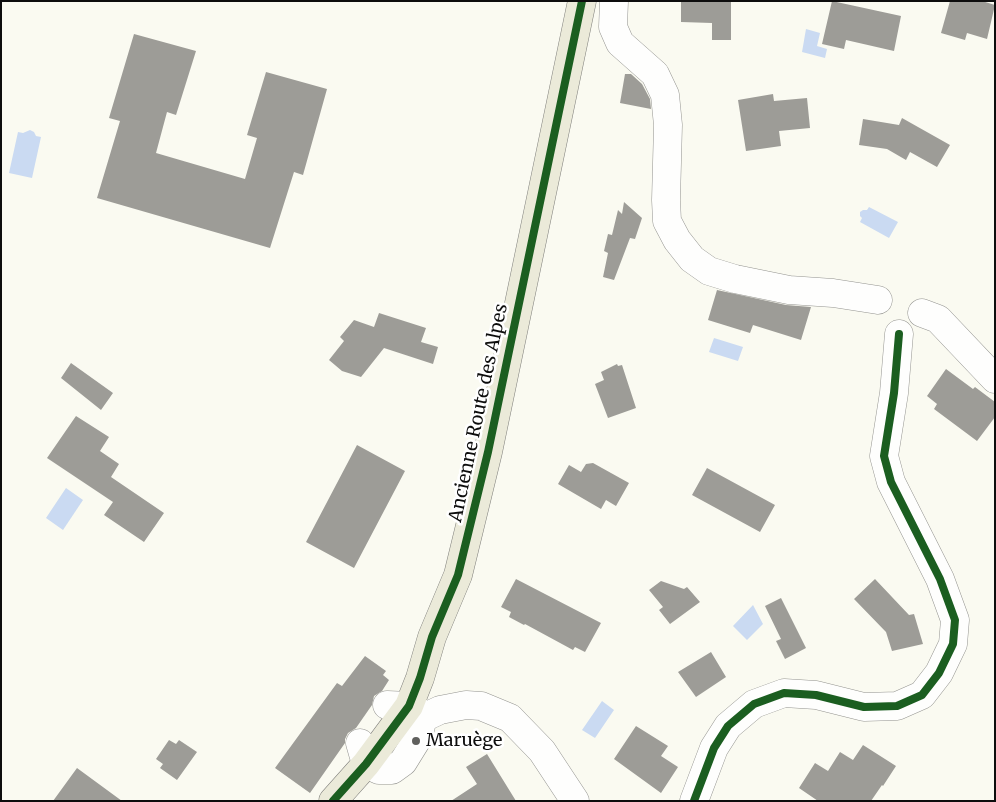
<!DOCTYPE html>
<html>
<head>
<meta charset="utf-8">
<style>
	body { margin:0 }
	#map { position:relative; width:996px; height:802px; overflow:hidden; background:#fafaf1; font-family:Merriweather,serif }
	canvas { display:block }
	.frame { position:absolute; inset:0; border:2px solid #0d0d0d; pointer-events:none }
</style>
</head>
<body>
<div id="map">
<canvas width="996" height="802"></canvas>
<div class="frame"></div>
</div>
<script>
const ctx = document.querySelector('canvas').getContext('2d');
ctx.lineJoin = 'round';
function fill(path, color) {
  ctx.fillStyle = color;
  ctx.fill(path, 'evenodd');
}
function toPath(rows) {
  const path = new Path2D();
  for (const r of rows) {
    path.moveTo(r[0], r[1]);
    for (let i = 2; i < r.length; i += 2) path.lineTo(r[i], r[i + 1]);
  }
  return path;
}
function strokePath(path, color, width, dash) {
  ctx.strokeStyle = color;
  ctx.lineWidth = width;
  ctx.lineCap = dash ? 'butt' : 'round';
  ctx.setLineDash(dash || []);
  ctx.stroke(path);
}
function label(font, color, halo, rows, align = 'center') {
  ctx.font = font + ' Merriweather,serif';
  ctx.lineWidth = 5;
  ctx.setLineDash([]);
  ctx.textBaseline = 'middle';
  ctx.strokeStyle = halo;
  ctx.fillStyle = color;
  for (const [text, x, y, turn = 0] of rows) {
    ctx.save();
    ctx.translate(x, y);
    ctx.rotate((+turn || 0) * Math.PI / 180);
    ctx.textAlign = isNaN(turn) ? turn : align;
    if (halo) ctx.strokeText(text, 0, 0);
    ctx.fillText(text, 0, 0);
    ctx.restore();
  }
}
const water = toPath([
	[806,29,820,33,817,46,827,49,825,58,802,52],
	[30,130,34,132,36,136,41,137,32,178,9,173,18,132,23,133],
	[869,207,898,222,889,238,860,222,862,218,860,216,860,212,863,210,867,210],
	[714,338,743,347,738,361,709,352],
	[66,488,83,500,63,530,46,518],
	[753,605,763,624,747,640,733,626],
	[602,701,614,710,595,738,582,730]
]);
const building = toPath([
	[681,1,731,1,731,40,712,40,712,23,681,22],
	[832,1,901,16,894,51,846,40,844,49,822,44],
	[950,1,982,1,995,5,987,39,967,33,965,40,941,33],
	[134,34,196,51,176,115,167,112,156,153,245,179,257,138,247,135,266,72,327,89,303,175,294,172,270,248,97,198,120,121,109,118],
	[625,74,631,74,642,84,650,99,651,109,620,103],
	[773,94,774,101,807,98,810,128,779,131,781,146,746,151,738,100],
	[902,118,950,145,937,167,910,152,906,160,887,149,859,145,863,119,899,125],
	[624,202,642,218,635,239,630,238,614,280,603,277,608,253,604,251,608,234,612,235,618,210,622,214],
	[717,290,786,305,811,307,801,340,753,325,750,333,708,320],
	[379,313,426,328,421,342,438,347,433,364,384,348,361,377,342,371,329,360,344,341,340,337,354,320,374,327],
	[71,363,113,393,101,410,61,378],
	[617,364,618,366,622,365,636,408,608,418,595,384,604,380,601,372],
	[946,369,973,389,975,387,995,402,995,417,977,441,934,409,937,404,927,396],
	[76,416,109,437,100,451,119,464,111,477,164,513,144,542,104,515,113,502,47,458],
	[357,445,405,471,354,568,306,542],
	[593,463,629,483,616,506,606,500,601,509,558,484,569,465,581,472,586,464],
	[707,468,775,505,760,532,692,495],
	[516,579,601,623,585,652,575,647,573,650,525,624,524,625,509,617,511,612,501,607],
	[875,579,909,615,914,614,923,644,892,651,886,632,854,599],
	[661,581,684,589,687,587,700,602,670,624,659,610,663,607,649,590],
	[781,598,806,648,785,659,776,641,781,639,765,606],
	[711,652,726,677,696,697,678,672],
	[365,656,386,671,383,675,389,680,382,691,374,696,372,705,356,728,348,733,345,739,345,743,310,793,275,768,337,683,342,686],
	[636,726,668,746,661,756,678,767,661,793,614,759],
	[169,740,176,744,179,740,197,752,177,780,160,768,163,764,156,759],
	[863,745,896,766,883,786,882,785,871,801,818,801,799,788,815,763,828,771,840,752,853,760],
	[487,754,516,801,451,801,477,784,466,767],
	[77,768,122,801,53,801]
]);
const minor = toPath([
	[614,1,613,27,620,43,655,74,665,95,668,125,666,200,667,221,677,240,692,259,709,271,735,279,789,290,833,293,878,300],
	[922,313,938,319,995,379],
	[421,719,440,710,466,705,481,706,510,718,542,751,575,801],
	[360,743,366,764,379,770,392,770,403,762,416,741,421,726,421,719,417,710,409,706,387,705],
	[694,801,714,748,728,726,754,704,784,693,816,695,864,707,897,706,922,695,939,673,953,644,955,620,940,579,891,482,884,456,894,393,899,334]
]);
const major = toPath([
	[333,801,366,764,409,706,420,678,432,637,458,575,488,452,582,1]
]);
const cycleway = toPath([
	[333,801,366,764,409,706,420,678,432,637,458,575,488,452,582,1],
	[694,801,714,748,728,726,754,704,784,693,816,695,864,707,897,706,922,695,939,673,953,644,955,620,940,579,891,482,884,456,894,393,899,334]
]);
const markers = [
	[416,741,5,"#60605d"]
];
const streetNames = [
	["Ancienne Route des Alpes",479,413,-78]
];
const poiNames = [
	["Maruège",426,741]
];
fill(water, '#cadaf2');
fill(building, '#9d9c97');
strokePath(minor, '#949490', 29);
strokePath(major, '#81817d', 29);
strokePath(minor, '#fefefd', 28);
strokePath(major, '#ebead9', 28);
strokePath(cycleway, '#1b5e20', 8);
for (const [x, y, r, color] of markers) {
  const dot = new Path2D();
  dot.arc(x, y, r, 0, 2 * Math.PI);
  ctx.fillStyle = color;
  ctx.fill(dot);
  strokePath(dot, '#fff', 2);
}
label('18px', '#0d0d0d', '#fff', streetNames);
label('18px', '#0d0d0d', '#fff', poiNames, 'left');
</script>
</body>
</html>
